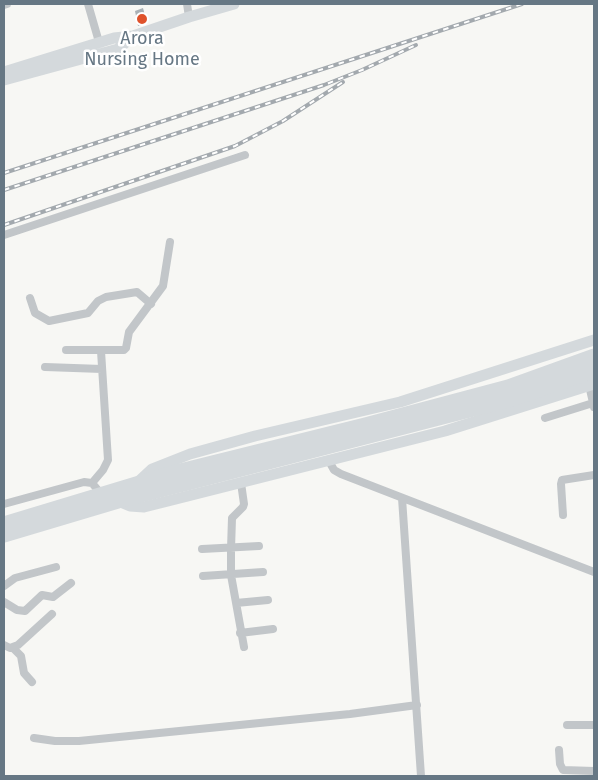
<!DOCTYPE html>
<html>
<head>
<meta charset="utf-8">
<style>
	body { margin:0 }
	#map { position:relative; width:598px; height:780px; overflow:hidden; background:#f7f7f4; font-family:"Fira Sans",sans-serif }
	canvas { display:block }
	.frame { position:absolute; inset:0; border:5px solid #667784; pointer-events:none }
</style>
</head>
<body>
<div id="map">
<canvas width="598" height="780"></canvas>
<div class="frame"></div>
</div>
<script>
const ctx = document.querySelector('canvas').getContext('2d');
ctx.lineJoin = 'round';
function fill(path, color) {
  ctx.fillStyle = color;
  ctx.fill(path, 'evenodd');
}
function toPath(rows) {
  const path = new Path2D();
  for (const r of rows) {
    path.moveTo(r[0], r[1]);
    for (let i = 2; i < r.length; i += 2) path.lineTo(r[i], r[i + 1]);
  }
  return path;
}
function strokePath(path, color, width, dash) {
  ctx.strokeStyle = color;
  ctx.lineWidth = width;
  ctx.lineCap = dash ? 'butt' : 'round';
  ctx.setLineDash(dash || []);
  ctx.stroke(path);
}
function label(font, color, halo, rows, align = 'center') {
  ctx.font = font + ' "Fira Sans",sans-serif';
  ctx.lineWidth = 5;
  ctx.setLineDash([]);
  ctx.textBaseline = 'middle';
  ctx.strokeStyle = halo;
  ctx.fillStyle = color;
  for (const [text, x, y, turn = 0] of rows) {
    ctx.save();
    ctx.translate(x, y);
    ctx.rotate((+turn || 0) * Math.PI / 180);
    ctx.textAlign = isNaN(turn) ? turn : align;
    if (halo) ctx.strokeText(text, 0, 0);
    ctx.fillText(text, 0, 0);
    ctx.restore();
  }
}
const building = toPath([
	[143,8,147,23,138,26,135,11]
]);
const street = toPath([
	[88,4,99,42],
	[187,4,189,17],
	[4,5,7,4],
	[4,235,245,155],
	[30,298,35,313,49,321,88,313,98,301,106,297,137,292,151,304],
	[66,350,124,350,126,348,129,332,163,286,170,242],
	[45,367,102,369],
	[589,385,594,407],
	[545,418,593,403],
	[329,461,334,470,341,474,594,572],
	[92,483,103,470,108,460,101,351],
	[241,483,244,504,243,507,232,518,231,549,231,575,244,647],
	[402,498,421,776],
	[4,504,84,482,92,483,102,495],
	[563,515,561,484,562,480,594,475],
	[202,549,259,546],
	[203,576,263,572],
	[4,586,15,578,56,567],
	[4,602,17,610,25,611,42,595,53,597,71,583],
	[236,603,268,600],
	[240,633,273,629],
	[4,645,10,648,18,645,52,614],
	[13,648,21,656,24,673,32,682],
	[567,725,594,725],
	[34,738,55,741,79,741,350,714,417,705],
	[559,750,560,764,563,770,594,771]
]);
const secondary = toPath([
	[4,72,114,38,133,36,189,17,234,4],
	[4,80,118,49,133,36],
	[137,483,152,469,190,454,255,436,400,402,594,340],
	[118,501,130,506,144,507,168,501,445,431,594,384]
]);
const highway = toPath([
	[4,524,176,472,365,425,508,387,594,356],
	[4,535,118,501,516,398,594,371]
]);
const rail = toPath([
	[4,173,522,4],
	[4,190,324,85,362,70,416,45],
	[4,225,235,146,283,121,343,82]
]);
const markers = [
	[142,19,6,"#df522b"]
];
const poiNames = [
	["Arora",142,39],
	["Nursing Home",142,60]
];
fill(building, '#a9b1b6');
strokePath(street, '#c2c6c9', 8);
strokePath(secondary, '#d4d9dc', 11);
strokePath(highway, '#d4d9dc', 15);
strokePath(rail, '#a3a9ae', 4);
strokePath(rail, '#fff', 2, [5.5]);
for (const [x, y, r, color] of markers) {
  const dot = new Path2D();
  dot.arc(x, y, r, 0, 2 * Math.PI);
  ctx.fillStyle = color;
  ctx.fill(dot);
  strokePath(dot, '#fff', 2);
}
label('18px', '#667784', '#fff', poiNames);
</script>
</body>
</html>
